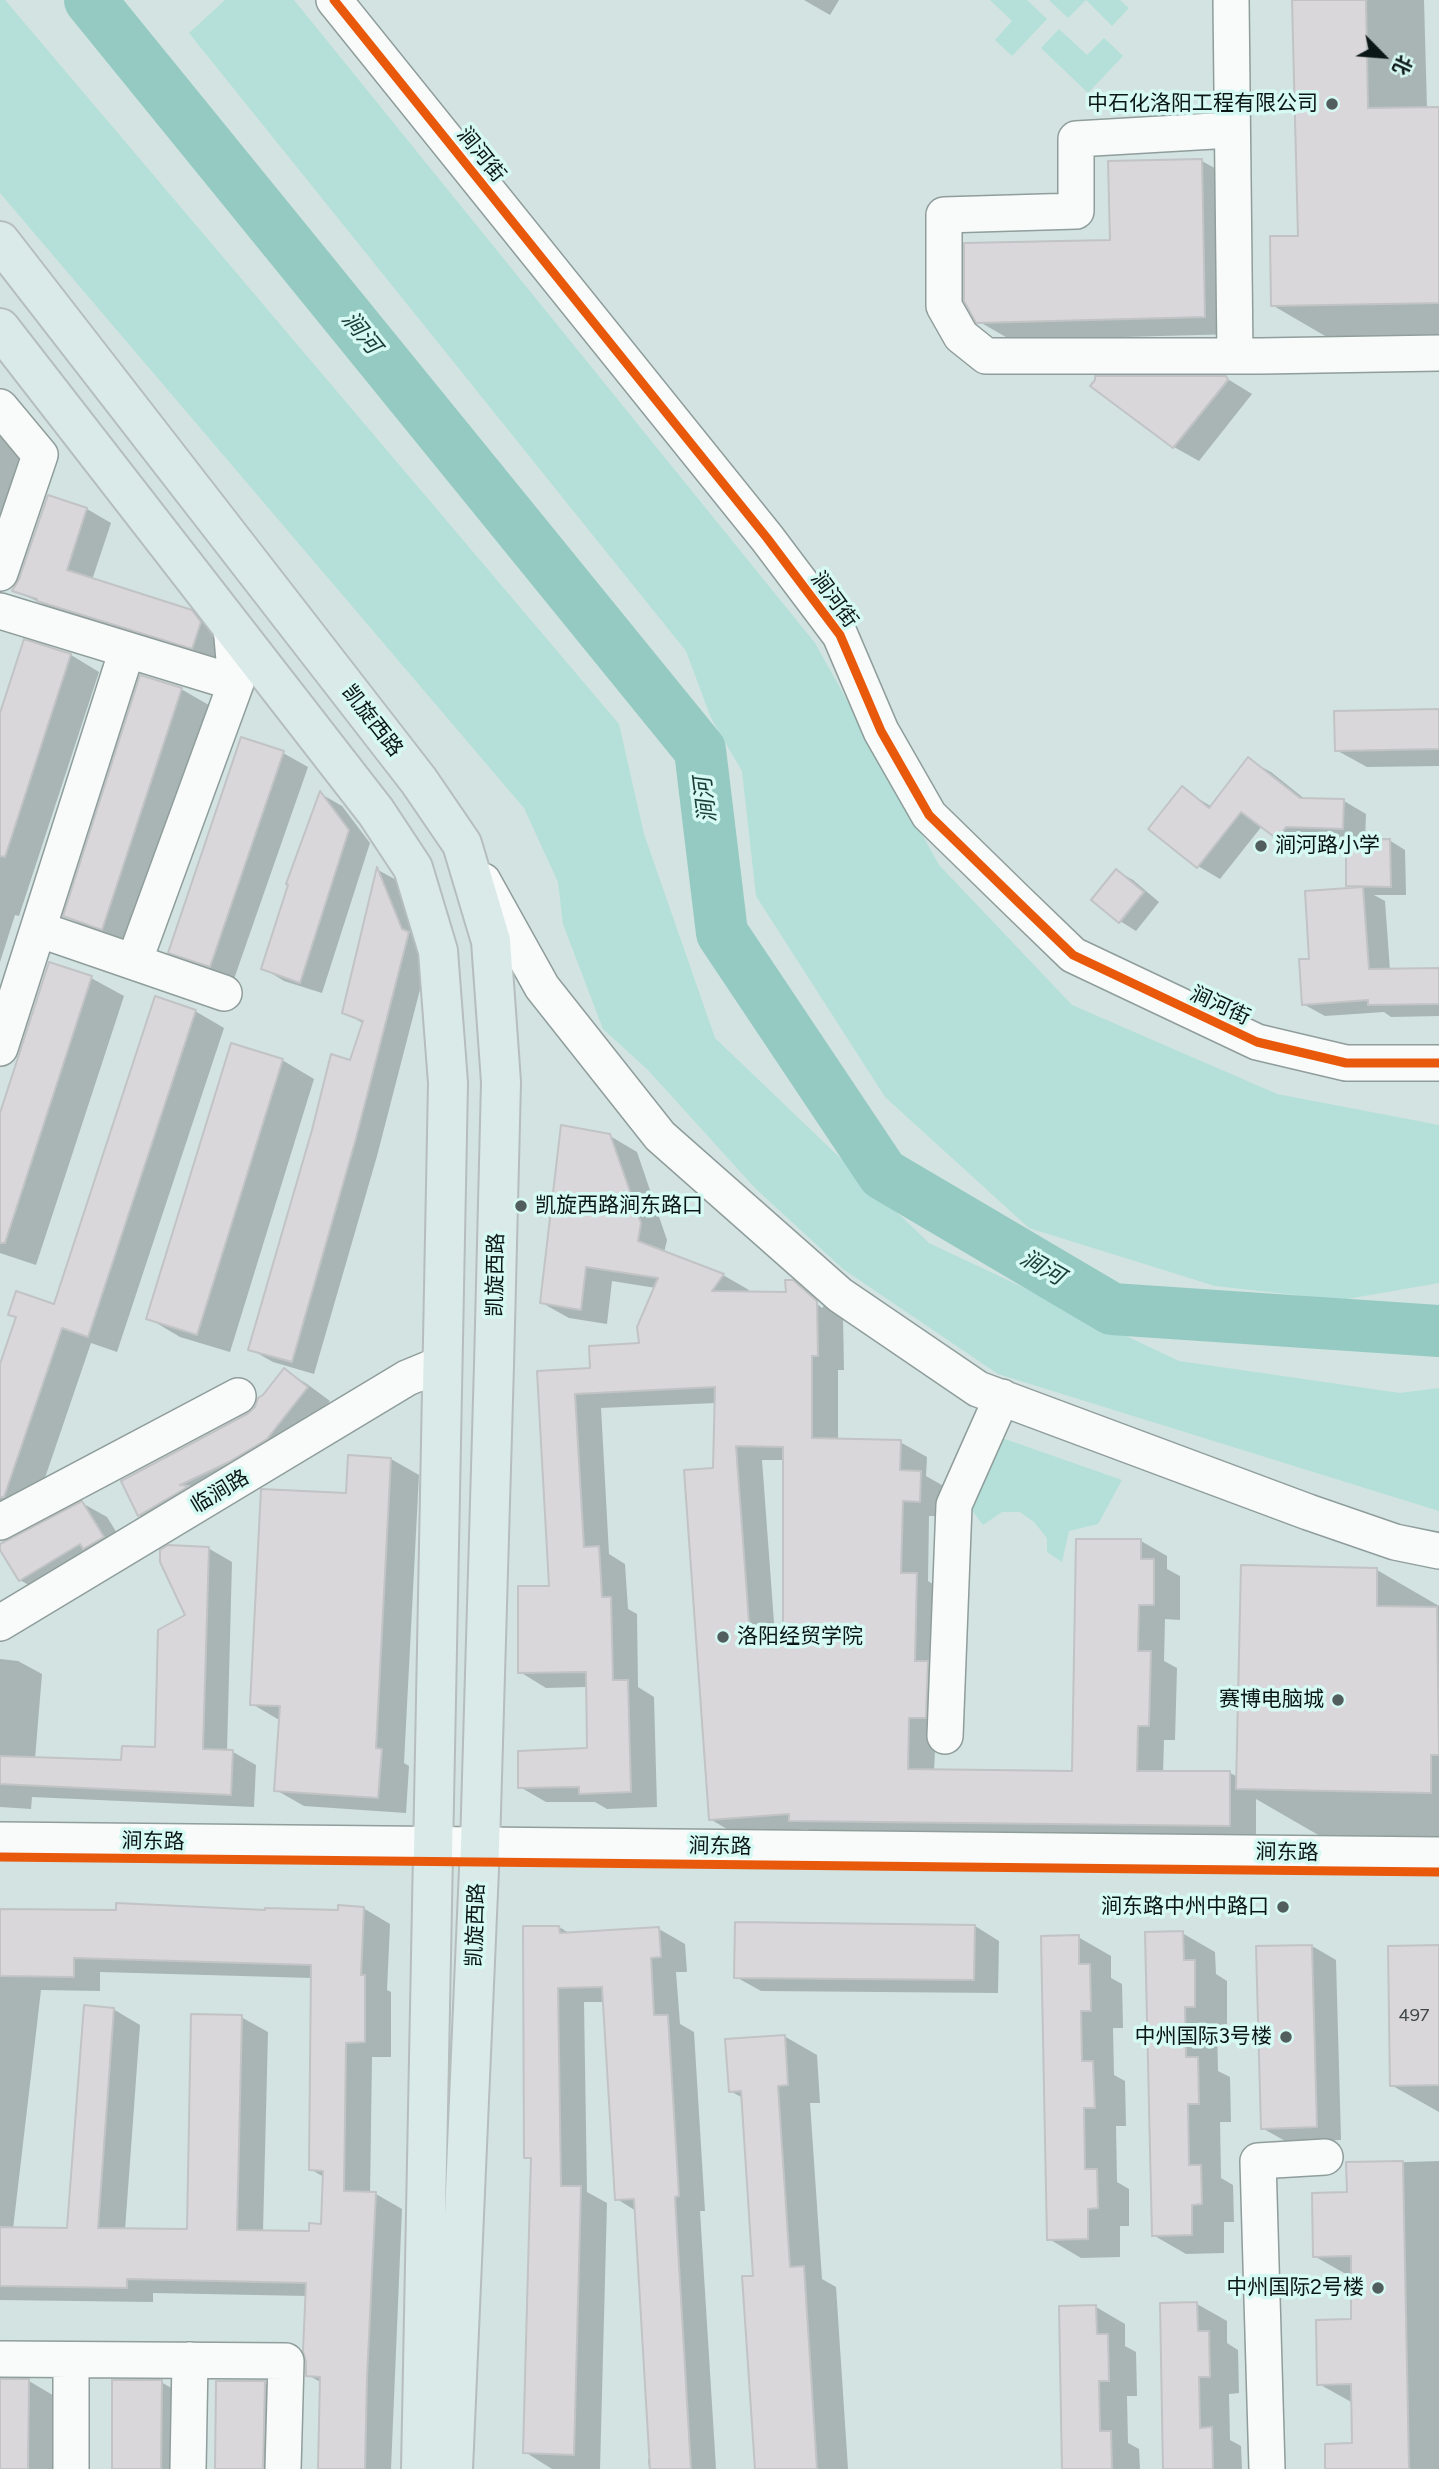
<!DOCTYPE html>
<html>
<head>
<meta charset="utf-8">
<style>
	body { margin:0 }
	#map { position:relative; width:1439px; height:2469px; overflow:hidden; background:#d2e3e1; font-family:Figtree,"Noto Sans SC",sans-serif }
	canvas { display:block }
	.north { position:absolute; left:1348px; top:21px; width:70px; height:70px; -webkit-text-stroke:5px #d7f9f3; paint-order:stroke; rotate:115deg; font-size:19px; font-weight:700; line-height:28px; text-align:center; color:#0b1716 }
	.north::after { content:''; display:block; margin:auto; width:24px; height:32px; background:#0b1716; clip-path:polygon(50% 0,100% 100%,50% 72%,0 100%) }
</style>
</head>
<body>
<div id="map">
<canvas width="1439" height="2469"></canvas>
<div class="north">北</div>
</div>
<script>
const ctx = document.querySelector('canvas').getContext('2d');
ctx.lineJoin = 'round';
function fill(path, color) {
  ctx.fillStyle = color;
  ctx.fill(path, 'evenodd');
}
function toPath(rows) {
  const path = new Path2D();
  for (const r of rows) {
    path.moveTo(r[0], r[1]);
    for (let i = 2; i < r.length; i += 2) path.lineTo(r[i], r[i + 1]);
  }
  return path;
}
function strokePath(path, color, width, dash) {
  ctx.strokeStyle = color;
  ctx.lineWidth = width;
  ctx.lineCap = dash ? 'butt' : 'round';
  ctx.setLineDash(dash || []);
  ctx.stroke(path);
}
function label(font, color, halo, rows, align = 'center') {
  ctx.font = font + ' Figtree,"Noto Sans SC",sans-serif';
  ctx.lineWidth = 7;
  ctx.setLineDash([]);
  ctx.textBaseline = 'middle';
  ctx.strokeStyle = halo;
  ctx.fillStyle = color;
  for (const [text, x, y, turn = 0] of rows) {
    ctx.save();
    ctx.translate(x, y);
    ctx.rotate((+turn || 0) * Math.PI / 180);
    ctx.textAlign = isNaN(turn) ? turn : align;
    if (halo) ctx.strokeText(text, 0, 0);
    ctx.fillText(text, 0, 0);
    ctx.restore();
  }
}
const green = toPath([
	[0,0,5,0,619,724,644,834,715,1038,929,1243,1179,1361,1400,1393,1439,1388,1439,1511,998,1374,843,1269,755,1188,648,1070,603,1029,563,924,558,882,524,808,0,193],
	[225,0,294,0,815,643,939,865,1072,1005,1277,1094,1439,1125,1439,1283,1341,1300,1215,1286,1029,1228,885,1097,756,896,742,771,711,718,686,651,189,33],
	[990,0,1027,0,1047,19,1012,56,995,40,1012,21],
	[1049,0,1120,0,1129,8,1112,26,1086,0,1068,18],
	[1059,29,1087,55,1104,38,1123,56,1088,93,1041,48],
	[1002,1438,1122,1480,1098,1524,1069,1531,1062,1562,1047,1552,1047,1538,1034,1522,1020,1512,1002,1512,983,1525,971,1509]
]);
const shadow = toPath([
	[804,0,839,0,830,15],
	[1294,0,1424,0,1427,109,1439,109,1439,338,1332,340,1272,305,1300,237],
	[1202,161,1234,179,1237,334,1011,340,978,321,1112,241],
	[1226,378,1252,394,1199,461,1174,447,1093,386],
	[0,437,19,447,29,460,0,539],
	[87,509,111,523,92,580,191,612,216,626,217,661,63,614,14,590],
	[25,642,71,655,99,672,19,916,15,915,0,962,0,718],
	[181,689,214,708,135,947,98,934,65,916],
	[1439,711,1439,766,1367,767,1336,750],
	[283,753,308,767,234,979,195,966,171,952],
	[1249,760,1271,772,1306,800,1344,801,1366,814,1365,841,1389,840,1405,850,1406,895,1374,895,1385,901,1390,971,1439,970,1439,1016,1391,1017,1384,1012,1325,1016,1303,1004,1311,960,1354,889,1348,885,1347,840,1309,839,1299,851,1262,826,1220,879,1198,866,1151,829,1183,789,1212,807],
	[321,794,342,806,370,843,322,993,284,981,263,968],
	[378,870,400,882,431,947,377,1156,314,1374,273,1362,250,1349,313,1130,351,1062,364,1024,344,1012],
	[1117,871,1133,880,1159,902,1136,931,1120,921],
	[51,964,91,978,124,996,36,1265,0,1253,0,1119],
	[195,1011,224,1028,117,1352,91,1343,33,1513,0,1516,0,1370,18,1318,10,1314,55,1306],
	[282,1060,314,1079,230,1352,180,1337,148,1318],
	[610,1136,637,1152,667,1240,664,1253,723,1275,749,1290,747,1293,787,1294,792,1282,820,1298,843,1318,844,1370,838,1370,838,1440,900,1442,927,1457,926,1476,947,1488,946,1516,929,1516,928,1581,943,1590,934,1771,1074,1773,1078,1541,1141,1541,1167,1556,1167,1569,1180,1576,1180,1620,1165,1619,1164,1661,1177,1668,1175,1740,1164,1740,1163,1773,1230,1773,1238,1777,1377,1570,1439,1606,1439,1842,1327,1840,1256,1799,1256,1840,817,1835,807,1829,737,1835,710,1819,716,1403,601,1408,609,1554,625,1564,628,1609,637,1614,638,1687,654,1697,657,1807,607,1809,595,1802,546,1802,520,1787,589,1750,588,1687,546,1688,520,1672,551,1588,539,1373,592,1370,640,1345,656,1288,612,1281,607,1324,569,1318,542,1303],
	[811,1294,824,1306,822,1308,811,1299],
	[762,1460,784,1460,784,1636,775,1636],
	[285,1370,307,1384,330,1401,290,1451,162,1528,139,1515,248,1415],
	[391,1459,419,1475,404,1763,409,1766,406,1813,304,1806,276,1790,281,1721,252,1704,348,1495],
	[82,1503,107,1517,128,1551,44,1594,20,1580,0,1546],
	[208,1548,232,1562,227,1751,233,1752,256,1765,254,1807,32,1797,31,1809,0,1807,0,1659,18,1661,42,1674,35,1759,123,1761,156,1749,188,1616],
	[363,1908,390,1924,387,1990,391,1992,391,2057,372,2057,370,2194,376,2194,402,2209,391,2469,320,2469,322,2383,308,2375,308,2296,153,2293,153,2302,0,2300,0,1911,340,1912],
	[100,1972,312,1978,310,2169,324,2177,322,2226,311,2233,263,2232,268,2032,241,2017,188,2231,125,2230,140,2025,113,2009,69,2230,13,2229,41,1990,100,1991],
	[975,1926,999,1941,998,1993,761,1991,736,1977],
	[559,1927,571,1934,659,1929,685,1944,687,1972,676,1972,680,2024,694,2032,705,2211,700,2211,716,2469,649,2469,648,2459,651,2459,636,2211,617,2199,604,2002,584,2002,587,2192,607,2203,600,2469,552,2469,525,2452,533,2161,526,2157],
	[1182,1933,1215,1952,1216,1974,1227,1981,1227,2024,1217,2025,1218,2071,1230,2077,1231,2122,1220,2122,1221,2178,1233,2185,1234,2222,1224,2222,1224,2253,1186,2254,1153,2235],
	[1078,1937,1111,1956,1111,1978,1122,1984,1123,2028,1113,2028,1114,2075,1125,2081,1126,2126,1116,2126,1117,2182,1129,2189,1129,2226,1120,2226,1120,2257,1081,2258,1049,2239],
	[1312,1946,1336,1960,1341,2140,1287,2142,1262,2128],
	[1439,1947,1439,2112,1391,2085],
	[784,2036,817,2055,820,2103,810,2103,822,2279,836,2287,848,2469,757,2469,755,2277,743,2098,730,2091],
	[1439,2161,1439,2469,1327,2469,1354,2445,1353,2403,1319,2384,1353,2321,1353,2278,1314,2256,1349,2194,1348,2164],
	[1197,2304,1227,2321,1227,2343,1238,2350,1239,2393,1229,2394,1230,2440,1241,2446,1242,2469,1165,2469],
	[1096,2307,1125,2324,1125,2346,1136,2352,1137,2396,1127,2396,1128,2443,1139,2449,1140,2469,1064,2469],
	[0,2381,29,2381,61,2400,61,2469,0,2469],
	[161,2382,194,2401,193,2469,113,2469],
	[265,2383,289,2397,288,2469,216,2469]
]);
const stream = toPath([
	[101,13,114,0]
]);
const river = toPath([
	[90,0,700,750,722,933,883,1174,1112,1309,1439,1331]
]);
const building = toPath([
	[1292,0,1366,0,1368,108,1439,107,1439,303,1271,306,1270,236,1298,236,1292,0],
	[1202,159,1205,317,976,323,964,301,964,243,1110,240,1108,161,1202,159],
	[1095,376,1226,376,1228,380,1173,448,1090,386,1095,380,1095,376],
	[48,495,87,508,67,570,192,610,201,622,192,649,37,601,37,599,12,591,19,579,48,495],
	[24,639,71,654,5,857,0,856,0,713,24,639],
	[140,675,182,688,102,930,63,916,140,675],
	[1439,709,1439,749,1335,751,1334,711,1439,709],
	[241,737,284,751,210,967,168,953,241,737],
	[1248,757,1300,798,1344,799,1343,829,1286,827,1277,839,1241,812,1197,868,1148,829,1182,786,1209,808,1248,757],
	[320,791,349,830,300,983,261,969,288,885,286,884,320,791],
	[1390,839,1391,887,1346,886,1346,840,1390,839],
	[377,867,402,929,409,932,355,1142,292,1362,248,1350,312,1130,331,1054,350,1060,363,1021,342,1013,377,867],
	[1116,869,1144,892,1119,923,1091,900,1116,869],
	[1363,887,1369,969,1439,968,1439,1004,1368,1005,1368,1000,1302,1005,1299,959,1309,959,1305,891,1363,887],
	[49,962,92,976,5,1243,0,1243,0,1113,49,962],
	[155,996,196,1010,88,1337,62,1328,4,1497,0,1497,0,1364,16,1317,8,1315,16,1291,54,1304,155,996],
	[231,1043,283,1059,197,1335,146,1319,231,1043],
	[561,1125,610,1134,641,1223,638,1241,724,1274,712,1291,786,1292,785,1280,793,1280,817,1301,818,1356,812,1356,812,1438,901,1440,900,1470,921,1471,920,1502,903,1501,901,1573,917,1573,915,1661,928,1661,926,1718,909,1718,908,1769,1072,1771,1076,1539,1141,1539,1141,1559,1154,1559,1154,1605,1139,1605,1138,1651,1151,1651,1149,1726,1138,1726,1137,1771,1230,1771,1230,1826,789,1821,789,1814,709,1820,684,1470,713,1468,715,1387,575,1394,584,1547,599,1546,602,1597,611,1597,613,1680,628,1680,631,1792,579,1794,579,1787,518,1788,518,1751,587,1748,586,1672,518,1673,518,1586,549,1586,537,1371,590,1368,589,1346,639,1343,637,1327,658,1278,586,1267,581,1310,540,1303,561,1125],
	[736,1446,783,1447,783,1634,750,1636,736,1446],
	[284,1368,308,1387,267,1439,229,1462,180,1485,189,1486,138,1516,121,1481,247,1414,255,1407,258,1398,263,1395,284,1368],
	[348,1455,391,1458,376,1748,382,1749,378,1798,274,1791,280,1706,250,1705,261,1489,346,1493,348,1455],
	[82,1501,104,1537,83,1549,80,1544,19,1581,0,1550,0,1544,82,1501],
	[168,1545,209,1547,203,1749,233,1750,231,1795,0,1784,0,1756,121,1760,122,1746,155,1747,158,1630,185,1615,160,1562,160,1550,168,1545],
	[1241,1565,1377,1568,1377,1606,1437,1607,1439,1755,1431,1755,1431,1793,1236,1789,1241,1565],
	[116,1903,265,1910,265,1908,338,1910,338,1905,364,1907,361,1975,365,1975,365,2042,346,2043,344,2191,376,2192,367,2377,365,2469,318,2469,320,2377,306,2376,306,2362,303,2351,306,2283,127,2279,127,2288,0,2286,0,2227,67,2228,84,2005,114,2008,98,2228,187,2229,191,2014,242,2015,237,2230,309,2231,309,2223,321,2224,323,2171,309,2170,311,1965,74,1958,74,1977,0,1976,0,1909,116,1910,116,1903],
	[735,1922,975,1925,974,1980,734,1978,735,1922],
	[523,1926,559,1926,560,1933,659,1927,661,1957,651,1958,654,2015,668,2015,679,2196,675,2197,691,2469,650,2469,634,2199,615,2200,602,1987,558,1988,561,2186,581,2186,574,2455,523,2453,531,2158,524,2158,523,1926],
	[1183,1931,1184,1960,1195,1960,1195,2007,1185,2007,1186,2057,1198,2057,1199,2104,1188,2104,1189,2165,1201,2165,1202,2204,1192,2205,1192,2235,1152,2236,1145,1932,1183,1931],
	[1079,1935,1079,1964,1090,1964,1091,2011,1081,2011,1082,2061,1093,2061,1095,2108,1084,2108,1085,2169,1097,2169,1098,2208,1088,2209,1088,2239,1047,2240,1041,1936,1079,1935],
	[1312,1945,1317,2127,1261,2129,1256,1946,1312,1945],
	[1439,1945,1439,2085,1390,2086,1388,1946,1439,1945],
	[785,2035,788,2085,778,2086,790,2267,804,2266,817,2469,755,2469,742,2276,753,2276,741,2091,729,2092,725,2039,785,2035],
	[1403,2161,1409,2469,1325,2469,1325,2444,1352,2443,1351,2384,1317,2385,1316,2320,1351,2319,1351,2256,1313,2257,1312,2193,1347,2192,1346,2162,1403,2161],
	[1197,2302,1198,2331,1209,2331,1210,2377,1199,2377,1200,2428,1212,2427,1213,2469,1163,2469,1160,2303,1197,2302],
	[1096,2305,1097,2334,1108,2334,1109,2381,1099,2381,1100,2431,1111,2431,1112,2469,1062,2469,1059,2306,1096,2305],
	[0,2379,29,2379,28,2469,0,2469,0,2379],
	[112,2380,162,2380,161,2469,112,2469,112,2380],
	[216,2381,265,2381,263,2469,215,2469,216,2381]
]);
const minor = toPath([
	[334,0,767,538,840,635,881,731,929,815,1015,899,1073,955,1257,1042,1346,1063,1439,1063],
	[1231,0,1235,356],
	[1231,130,1076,139,1076,211,944,215,944,306,961,336,986,356,1261,356,1439,353],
	[0,407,40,455,0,573],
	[0,611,236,683],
	[483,881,542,987,660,1136,840,1295,978,1389,1308,1512,1395,1542,1439,1551],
	[38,929,224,993],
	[134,962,236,683,231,626],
	[0,1048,127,650],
	[0,1522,238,1396],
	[0,1623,407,1378,441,1364],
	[945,1736,954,1505,1002,1397],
	[0,1840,1439,1855],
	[0,2359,286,2361,283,2469],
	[71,2469,71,2360],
	[188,2469,190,2360],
	[1267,2469,1258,2161,1325,2157]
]);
const major = toPath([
	[0,241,419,781,462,844,491,941,501,1082,494,1365,480,1846,453,2469],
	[0,328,376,812,413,868,438,951,448,1083,421,2469]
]);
const cycleway = toPath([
	[334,0,767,538,840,635,881,731,929,815,1015,899,1073,955,1257,1042,1346,1063,1439,1063],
	[0,1857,1439,1872]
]);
const markers = [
	[1332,104,7,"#515e5d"],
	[1261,846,7,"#515e5d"],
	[521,1206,7,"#515e5d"],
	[723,1637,7,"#515e5d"],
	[1338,1700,7,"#515e5d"],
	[1283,1907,7,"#515e5d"],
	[1286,2037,7,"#515e5d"],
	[1378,2288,7,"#515e5d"]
];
const numberNames = [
	["497",1414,2016]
];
const poiNames = [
	["中石化洛阳工程有限公司",1318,104],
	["涧河路小学",1275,846,"left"],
	["凯旋西路涧东路口",535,1206,"left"],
	["洛阳经贸学院",737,1637,"left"],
	["赛博电脑城",1324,1700],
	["涧东路中州中路口",1269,1907],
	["中州国际3号楼",1272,2037],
	["中州国际2号楼",1364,2288]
];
const streetNames = [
	["涧河街",481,155,51],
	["涧河街",834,600,54],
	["凯旋西路",372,721,52],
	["涧河街",1220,1006,25],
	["凯旋西路",496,1275,-89],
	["临涧路",220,1492,-31],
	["涧东路",153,1842,1],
	["涧东路",720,1847,1],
	["涧东路",1287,1853,1],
	["凯旋西路",476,1925,-88]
];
const waterNames = [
	["涧河",361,333,51],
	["涧河",706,800,-97],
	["涧河",1042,1268,30]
];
fill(green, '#b4e0d9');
fill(shadow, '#0003');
strokePath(stream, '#94cac2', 9);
strokePath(river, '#94cac2', 52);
fill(building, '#dad7da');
strokePath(building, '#c1c3c4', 2);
strokePath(minor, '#8f9d9b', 38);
strokePath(major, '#b5bdbd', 42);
strokePath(minor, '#f8fbfa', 35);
strokePath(major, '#daeae8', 38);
strokePath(cycleway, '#e8590c', 9);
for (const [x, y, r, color] of markers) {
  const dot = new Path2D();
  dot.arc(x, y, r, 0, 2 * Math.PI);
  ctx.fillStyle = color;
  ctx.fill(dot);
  strokePath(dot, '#d7f9f3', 2.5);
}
label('18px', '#3f4747', null, numberNames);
label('21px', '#0b1716', '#d7f9f3', poiNames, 'right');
label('21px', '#0b1716', '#d7f9f3', streetNames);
label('italic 23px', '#1a3c37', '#d7f9f3', waterNames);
</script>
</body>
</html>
